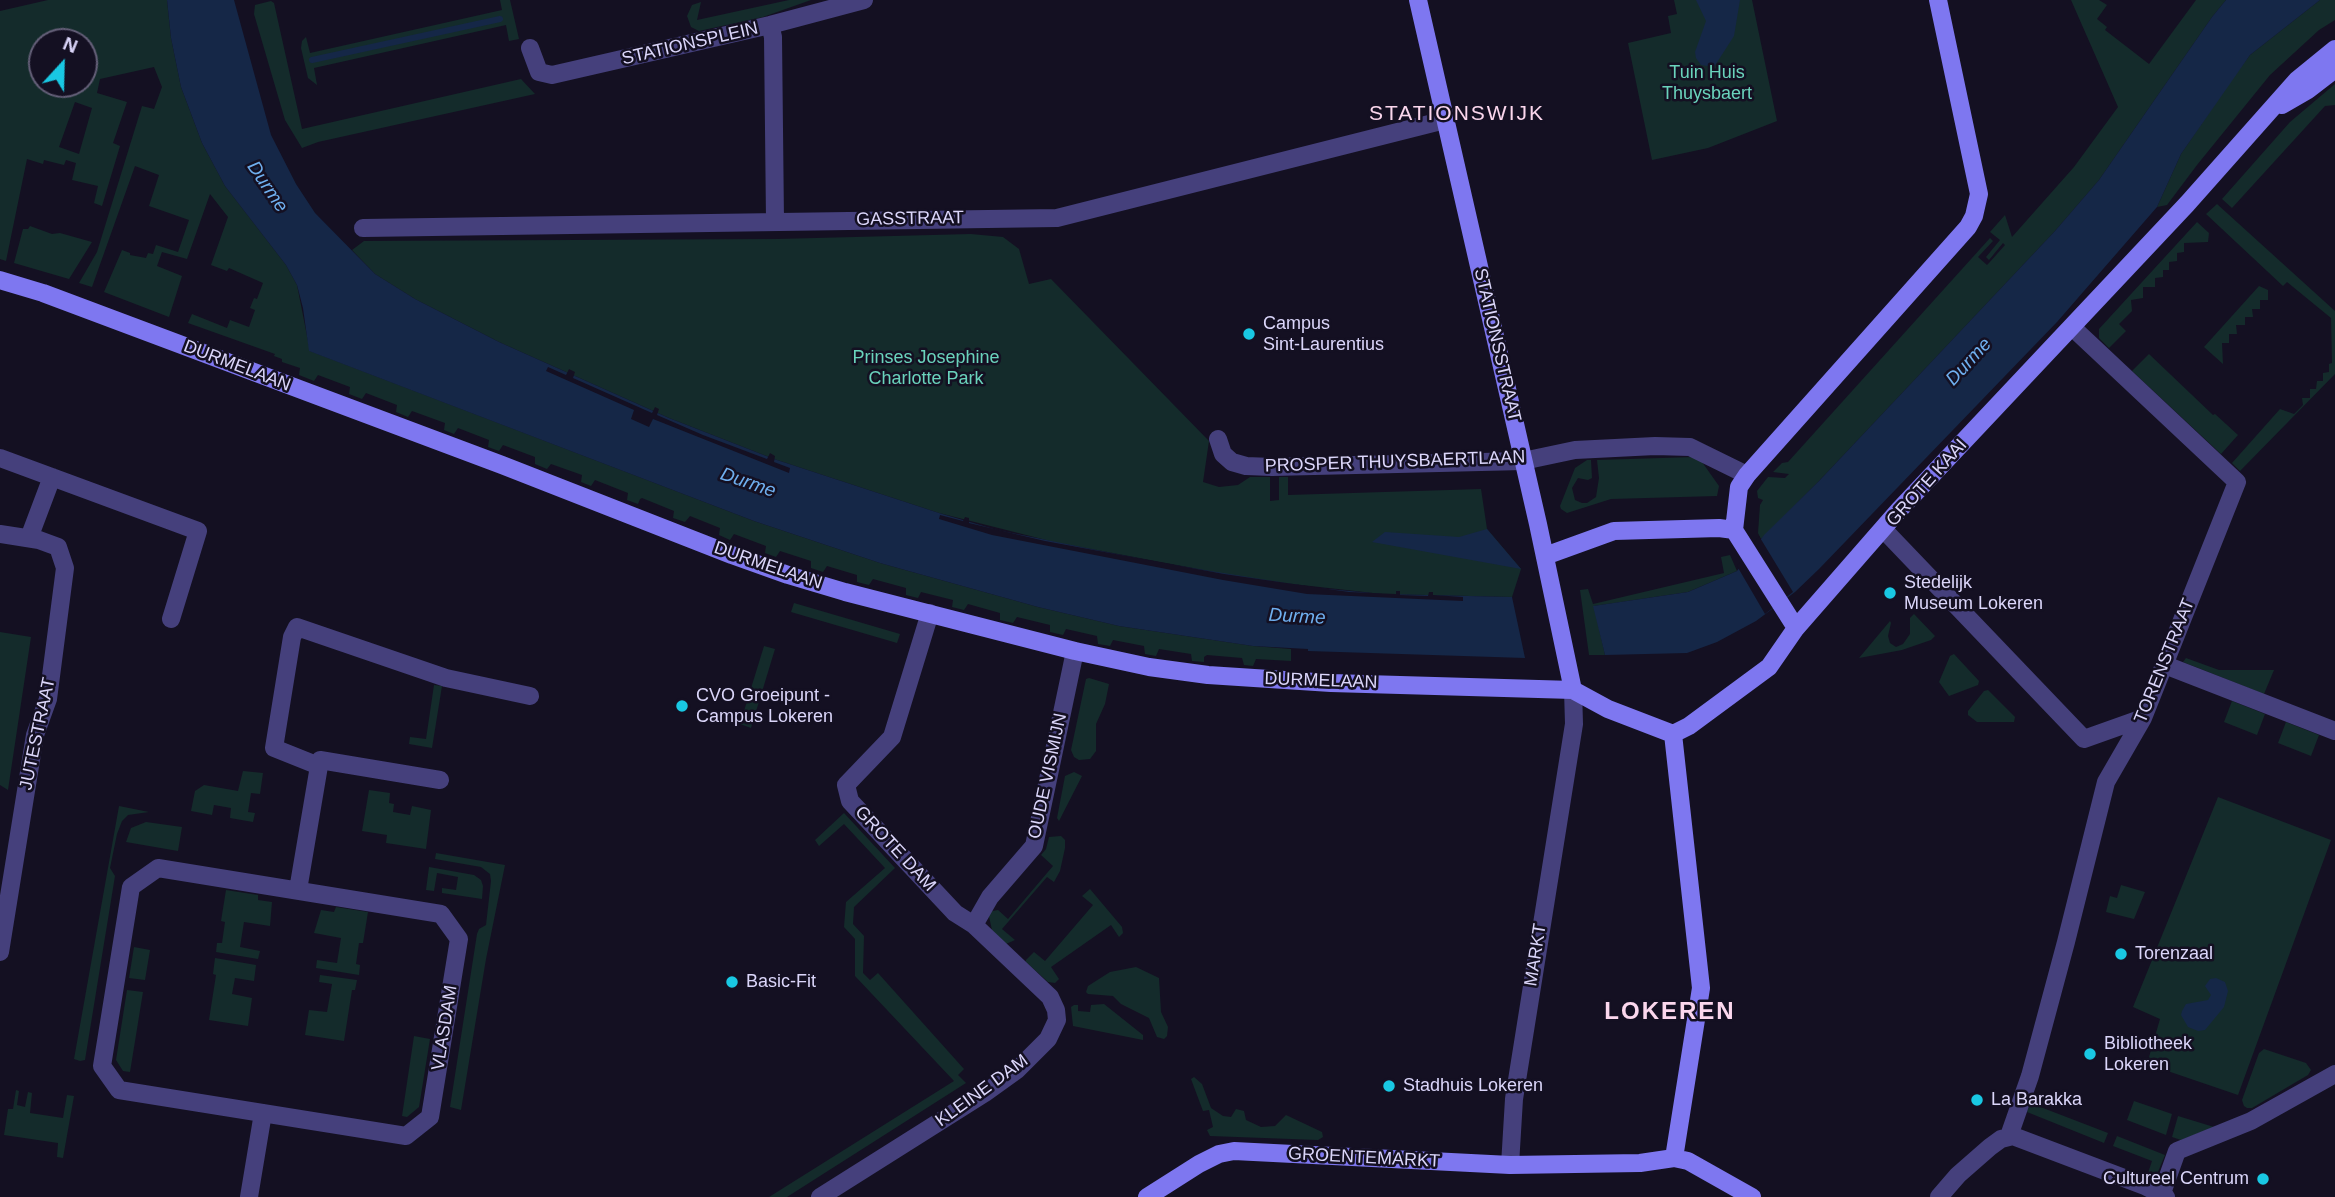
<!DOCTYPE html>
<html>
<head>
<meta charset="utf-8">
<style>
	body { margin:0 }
	#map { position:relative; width:2335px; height:1197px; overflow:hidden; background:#141022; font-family:Helvetica,sans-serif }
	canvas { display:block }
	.north { position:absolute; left:28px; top:28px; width:70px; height:70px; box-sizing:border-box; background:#141022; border:2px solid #645f78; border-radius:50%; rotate:22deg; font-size:19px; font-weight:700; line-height:28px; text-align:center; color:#dbd6fa }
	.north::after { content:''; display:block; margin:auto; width:24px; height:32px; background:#19c8e3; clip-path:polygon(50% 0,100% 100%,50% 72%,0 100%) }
</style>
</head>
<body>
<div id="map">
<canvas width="2335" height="1197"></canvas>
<div class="north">N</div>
</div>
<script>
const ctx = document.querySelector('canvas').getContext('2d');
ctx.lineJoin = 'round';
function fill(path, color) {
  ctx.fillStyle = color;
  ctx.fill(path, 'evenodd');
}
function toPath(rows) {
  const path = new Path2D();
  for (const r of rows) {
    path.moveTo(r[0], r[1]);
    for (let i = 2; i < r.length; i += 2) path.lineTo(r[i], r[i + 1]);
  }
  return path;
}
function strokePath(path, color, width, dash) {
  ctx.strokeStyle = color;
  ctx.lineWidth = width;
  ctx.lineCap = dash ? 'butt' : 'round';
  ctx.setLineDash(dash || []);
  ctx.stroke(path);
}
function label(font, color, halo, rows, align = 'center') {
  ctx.font = font + ' Helvetica,sans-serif';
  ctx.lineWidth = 5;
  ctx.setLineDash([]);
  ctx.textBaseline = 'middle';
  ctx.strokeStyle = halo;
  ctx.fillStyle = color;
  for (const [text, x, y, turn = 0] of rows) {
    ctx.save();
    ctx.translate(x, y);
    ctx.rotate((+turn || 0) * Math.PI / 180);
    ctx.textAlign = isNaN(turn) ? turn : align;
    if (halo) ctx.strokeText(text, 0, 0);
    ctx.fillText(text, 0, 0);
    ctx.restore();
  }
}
const green = toPath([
	[48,0,167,0,171,38,181,87,202,143,225,186,286,265,297,285,310,351,754,521,880,563,1038,607,1119,626,1253,646,1291,649,1291,661,1256,659,1253,666,1244,665,1242,658,1207,655,1204,657,1204,662,1192,661,1191,654,1159,649,1156,656,1145,654,1144,646,1113,640,1110,646,1098,644,1097,636,1066,629,1063,635,1050,632,1050,625,1017,617,1013,623,1000,620,1000,613,968,604,964,610,952,607,953,600,921,592,918,598,906,595,906,588,873,579,869,585,857,582,857,575,827,566,823,572,811,568,811,561,780,551,776,557,765,553,766,546,734,534,730,540,719,535,720,528,690,516,685,522,673,518,674,511,642,498,640,499,638,504,627,500,628,493,595,480,591,486,581,482,582,475,551,464,547,469,535,464,535,457,503,445,499,451,488,447,489,440,458,428,454,434,444,430,445,423,412,411,408,417,396,412,397,405,366,393,362,399,349,394,350,387,318,375,314,381,299,375,300,368,282,362,282,359,274,356,275,354,188,323,192,314,227,328,230,320,249,327,255,310,250,308,254,298,257,299,263,283,229,268,227,271,211,265,228,217,210,194,187,259,162,252,157,266,182,276,169,317,104,292,122,250,130,253,130,255,146,258,148,253,153,254,156,245,178,252,189,220,149,206,159,175,135,166,92,287,79,283,97,252,142,106,154,109,162,87,154,67,100,79,97,93,127,102,113,143,120,146,102,206,94,203,98,186,72,180,76,163,66,160,64,165,44,160,43,164,27,159,6,261,0,259,0,11],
	[42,42,84,42,84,84,42,84],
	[75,102,92,108,79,154,59,147],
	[500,0,510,0,519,39,509,41,506,25,314,68,317,85,308,78,301,48,302,41,306,37,310,53,502,10],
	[789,0,811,0,763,17,699,31,691,27,687,16,692,5,701,2,697,20],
	[1674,0,1752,0,1777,121,1708,148,1652,160,1628,43,1671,33,1668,16,1677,14],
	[2071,0,2099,0,2107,5,2097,19,2107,27,2105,30,2149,64,2196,0,2226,0,2212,17,2099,180,2055,231,1819,481,1761,539,1758,533,1760,505,1763,500,1758,498,1757,491,1768,477,1785,478,1789,474,1773,472,1782,463,1788,462,1990,238,1993,241,1978,257,1987,265,1989,263,2005,245,2003,243,1989,260,1986,257,2000,240,1990,232,2005,215,2012,237,2074,167,2118,107],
	[2320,0,2335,0,2335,20,2319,30,2270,75,2197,165,2167,205,2157,207,2181,154,2232,79,2250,55],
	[271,1,274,3,302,129,521,79,535,94,318,142,302,148,285,120,254,14,255,5],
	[2335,84,2335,105,2325,106,2232,208,2222,199,2290,122],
	[2217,204,2335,311,2335,374,2240,471,2232,463,2280,409,2294,414,2303,405,2302,398,2310,398,2310,389,2316,389,2317,381,2323,381,2323,373,2329,372,2329,364,2332,363,2331,318,2287,282,2283,286,2206,214],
	[2197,222,2209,233,2208,242,2184,243,2184,252,2177,253,2177,261,2169,262,2169,270,2163,270,2163,277,2155,278,2155,287,2143,287,2143,298,2131,300,2132,311,2119,324,2126,331,2109,348,2099,338,2099,329],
	[30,226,52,234,60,233,92,242,69,279,14,263,23,229,28,229],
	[971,234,1003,237,1019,249,1029,284,1051,279,1209,441,1203,482,1219,487,1238,485,1250,477,1270,477,1270,501,1279,500,1279,477,1288,477,1288,495,1481,489,1487,529,1521,569,1512,597,1382,594,1257,580,1054,542,939,513,774,459,669,418,499,342,415,299,375,274,352,250,364,241,777,239],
	[2259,286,2268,290,2268,300,2260,300,2260,309,2252,309,2253,317,2245,317,2245,325,2236,325,2237,334,2229,334,2229,343,2222,343,2223,364,2204,347],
	[2149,354,2213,415,2215,414,2238,435,2221,454,2132,371],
	[1694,457,1702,462,1719,486,1717,496,1611,499,1567,513,1561,509,1560,506,1575,468,1587,460,1591,460,1592,478,1588,480,1578,478,1572,488,1575,500,1582,503,1587,503,1596,497,1599,478,1597,460],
	[1730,555,1737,571,1688,592,1594,606,1605,655,1589,655,1580,590,1588,589,1593,604,1724,573,1721,557],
	[794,603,900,634,897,643,791,612],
	[1914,614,1935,636,1931,640,1902,650,1859,658,1890,621,1891,623,1888,636,1890,643,1896,647,1903,644,1910,634,1910,618],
	[0,632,31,637,8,790,0,785],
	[764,646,775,649,751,728,740,724],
	[1954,654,1979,681,1978,685,1949,696,1939,682,1950,656],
	[2186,658,2219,670,2274,670,2264,694,2183,662],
	[1089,678,1109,684,1105,704,1096,724,1096,751,1090,759,1079,760,1074,757,1071,750,1086,679],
	[434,685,442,686,432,748,409,744,410,737,426,739],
	[1988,690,2015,717,2014,722,1977,722,1968,715,1968,711,1984,691],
	[2232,701,2265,714,2257,735,2224,722],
	[2286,722,2319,735,2311,756,2278,743],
	[243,771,263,773,260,794,251,793,248,812,255,813,253,822,230,818,231,808,214,805,212,815,191,811,195,791,204,785,238,791],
	[1074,772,1082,776,1059,821,1057,818,1065,776],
	[369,790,390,793,389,803,394,804,393,812,410,815,412,806,431,810,426,849,386,843,387,835,362,831],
	[2218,797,2331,840,2238,1095,2147,1064,2160,1019,2133,1007],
	[119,806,149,812,128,815,122,821,117,834,110,868,115,876,85,1060,80,1061,74,1059],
	[844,813,895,868,854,907,853,924,864,936,863,973,870,980,878,973,964,1069,958,1075,966,1083,787,1197,769,1197,954,1081,855,976,855,939,844,927,846,902,885,868,844,824,819,846,815,840],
	[146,822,182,827,178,851,126,842,131,828],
	[1061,836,1065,840,1065,848,1060,871,1054,882,1047,877,1002,929,1015,940,1006,944,992,930,988,912,998,910,1008,919,1053,866,1041,855,1046,849,1049,837],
	[436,853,505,865,486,959,461,1110,450,1107,477,934,479,929,486,925,491,881,490,874,481,867,435,859],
	[429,867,474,875,481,880,483,886,482,899,442,893,442,888,456,890,458,877,437,873,434,891,426,890],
	[2121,885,2145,892,2134,919,2106,912,2110,896,2117,898],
	[1090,889,1122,927,1123,933,1119,937,1111,925,1051,967,1059,979,1055,983,1048,982,1026,962,1026,960,1034,952,1045,961,1093,905,1082,896],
	[226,890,258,895,258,900,272,902,270,926,244,922,240,947,260,951,258,959,216,952,217,943,222,943,225,922,221,921],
	[336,907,368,912,363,943,359,943,356,964,360,965,359,975,316,968,317,960,337,963,341,938,314,933,321,910,334,912],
	[134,947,150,950,145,980,129,978],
	[215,958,256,965,254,981,235,978,232,994,252,998,248,1026,209,1020,216,975,213,974],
	[1136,967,1159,978,1161,1012,1168,1027,1167,1036,1164,1039,1157,1037,1149,1018,1121,1004,1113,996,1088,994,1086,992,1088,986,1110,972],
	[320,975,357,980,355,990,352,990,344,1041,305,1035,309,1010,327,1012,332,984,319,982],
	[127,990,143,992,130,1072,123,1071,116,1060],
	[1104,1004,1143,1035,1143,1040,1073,1026,1071,1007,1074,1005,1078,1005,1078,1011,1090,1012,1091,1005],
	[414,1036,430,1039,419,1107,407,1117,402,1116],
	[2264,1049,2306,1063,2311,1070,2308,1075,2252,1108,2247,1108,2244,1106,2242,1100,2259,1053],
	[1194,1077,1202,1084,1211,1108,1223,1116,1231,1117,1236,1109,1244,1111,1246,1120,1261,1127,1275,1126,1286,1115,1322,1132,1323,1137,1318,1140,1210,1136,1207,1130,1213,1127,1209,1110,1203,1111,1191,1079],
	[16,1090,19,1091,17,1105,25,1107,28,1092,32,1093,30,1113,63,1118,67,1095,74,1096,63,1158,57,1157,58,1143,4,1135,8,1109,13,1109],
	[2134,1101,2172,1114,2166,1135,2127,1120],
	[2030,1103,2108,1133,2104,1143,2027,1112],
	[2178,1116,2214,1127,2181,1140,2172,1137],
	[2117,1136,2165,1155,2155,1179,2147,1176,2152,1161,2113,1146]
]);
const water = toPath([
	[167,0,234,0,271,135,296,184,315,213,375,274,415,299,499,342,669,418,774,459,939,513,997,530,1161,563,1317,588,1382,594,1512,597,1525,658,1308,651,1308,649,1253,646,1119,626,1038,607,880,563,754,521,309,351,303,308,297,285,286,265,225,186,202,143,181,87,171,38],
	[1696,0,1740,0,1734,36,1714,67,1701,65,1696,58,1695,52,1706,21],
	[2226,0,2320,0,2250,55,2181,154,2157,207,2057,322,1819,569,1795,592,1756,621,1717,642,1687,653,1605,655,1593,606,1688,592,1737,571,1764,535,1819,481,2055,231,2099,180,2212,17],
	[1487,529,1521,569,1372,542,1385,532,1459,537],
	[2216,978,2225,982,2228,991,2224,1007,2205,1030,2198,1031,2188,1027,2181,1015,2182,1011,2186,1004,2208,1000,2211,995,2205,986,2210,979]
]);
const pier = toPath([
	[548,367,566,375,569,369,575,372,573,378,652,413,655,407,659,409,657,415,703,435,767,459,770,453,775,456,774,462,790,468,789,473,653,419,649,427,631,419,634,410,546,371],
	[940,515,963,521,965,517,969,518,969,523,1045,541,1224,574,1349,592,1396,594,1396,591,1400,591,1400,595,1428,596,1429,592,1433,592,1433,595,1463,597,1463,601,1307,594,1223,580,992,535,939,519],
	[1759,536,1793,592,1765,614,1737,566]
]);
const stream = toPath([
	[312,60,500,19]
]);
const street = toPath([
	[770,25,773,37,775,221],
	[530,48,539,72,552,75,770,25,864,0],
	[363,228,1057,218,1445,120],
	[1218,439,1223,454,1232,462,1246,466,1272,467,1523,461,1575,450,1655,446,1690,447,1747,475],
	[0,458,198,531,171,619],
	[1884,530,2084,739,2143,718],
	[0,534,39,540,58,547,65,568,48,699,35,735,0,952],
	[29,538,52,477],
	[2165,665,2335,731],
	[319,766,320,760,440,780],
	[158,868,441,914,459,939,430,1117,406,1136,119,1090,102,1066,131,887,158,868],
	[298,890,319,766,274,748,292,637,297,627,446,678,530,696],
	[974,925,990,897,1034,846,1075,651],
	[2009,1136,2030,1076,2066,942,2106,782,2143,718,2237,482,2072,327],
	[1510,1165,1514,1099,1574,724,1573,690],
	[2162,1193,2177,1151,2251,1121,2335,1074],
	[249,1197,263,1113],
	[820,1197,985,1093,1017,1070,1048,1039,1057,1020,1056,1010,1050,997,974,925,955,913,850,801,846,785,892,737,930,613],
	[1939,1197,1958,1175,1990,1147,2001,1139,2013,1136,2145,1186,2166,1197]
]);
const secondary = toPath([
	[1418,0,1538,524,1573,690],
	[2282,105,2308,90,2335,69],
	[0,280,43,293,502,465,732,555,788,575,845,592,1075,651,1149,667,1208,675,1331,683,1573,690,1608,709,1673,734,1689,726,1769,667,1796,628,1899,510,2187,204,2297,80,2335,49],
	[1734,530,1739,487,1747,475,1968,227,1974,216,1979,194,1938,0],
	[1545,556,1614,531,1719,528,1734,530,1796,628],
	[1673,734,1701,988,1674,1158],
	[1147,1197,1199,1164,1219,1154,1234,1151,1510,1165,1640,1163,1674,1158,1688,1161,1752,1197]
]);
const markers = [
	[1249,334,7,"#19c8e3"],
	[1890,593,7,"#19c8e3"],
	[682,706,7,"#19c8e3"],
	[2121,954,7,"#19c8e3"],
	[732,982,7,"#19c8e3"],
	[2090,1054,7,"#19c8e3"],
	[1389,1086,7,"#19c8e3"],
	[1977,1100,7,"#19c8e3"],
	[2263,1179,7,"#19c8e3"]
];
const streetNames = [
	["STATIONSPLEIN",690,44,-13],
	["GASSTRAAT",910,219,-1],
	["STATIONSSTRAAT",1497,345,77],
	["DURMELAAN",237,366,21],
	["PROSPER THUYSBAERTLAAN",1395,462,-2],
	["GROTE KAAI",1927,483,-48],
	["DURMELAAN",768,566,19],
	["TORENSTRAAT",2165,661,-68],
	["DURMELAAN",1321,681,2],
	["JUTESTRAAT",38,734,-78],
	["OUDE VISMIJN",1048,776,-78],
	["GROTE DAM",895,849,47],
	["MARKT",1536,955,-81],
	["VLASDAM",445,1028,-81],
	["KLEINE DAM",982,1091,-36],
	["GROENTEMARKT",1364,1158,3]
];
const parkNames = [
	["Tuin Huis",1707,73],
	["Thuysbaert",1707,94],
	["Prinses Josephine",926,358],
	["Charlotte Park",926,379]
];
const poiNames = [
	["Campus",1263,324],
	["Sint-Laurentius",1263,345],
	["Stedelijk",1904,583],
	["Museum Lokeren",1904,604],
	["CVO Groeipunt -",696,696],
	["Campus Lokeren",696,717],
	["Torenzaal",2135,954],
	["Basic-Fit",746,982],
	["Bibliotheek",2104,1044],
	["Lokeren",2104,1065],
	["Stadhuis Lokeren",1403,1086],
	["La Barakka",1991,1100],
	["Cultureel Centrum",2249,1179,"right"]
];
const waterNames = [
	["Durme",267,187,56],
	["Durme",1969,362,-47],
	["Durme",748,483,19],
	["Durme",1297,617,3]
];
const quarterNames = [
	["STATIONSWIJK",1457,114]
];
const districtNames = [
	["LOKEREN",1670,1012]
];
fill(green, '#142b2b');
fill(water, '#152747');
fill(pier, '#141022');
strokePath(stream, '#152747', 6);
strokePath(street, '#45407c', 18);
strokePath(secondary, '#7e77f0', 18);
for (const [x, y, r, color] of markers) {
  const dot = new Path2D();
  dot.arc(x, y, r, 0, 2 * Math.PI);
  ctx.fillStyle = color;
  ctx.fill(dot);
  strokePath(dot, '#141022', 2.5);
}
label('18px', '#dbd6fa', '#141022', streetNames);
label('18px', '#6ad3bc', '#141022', parkNames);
label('18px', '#dbd6fa', '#141022', poiNames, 'left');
label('italic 19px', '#6fafef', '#141022', waterNames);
ctx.letterSpacing = '2px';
label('21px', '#fbd7ed', '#141022', quarterNames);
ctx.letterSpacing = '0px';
ctx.letterSpacing = '2px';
label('bold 24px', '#fbd7ed', '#141022', districtNames);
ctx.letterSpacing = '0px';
</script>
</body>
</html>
